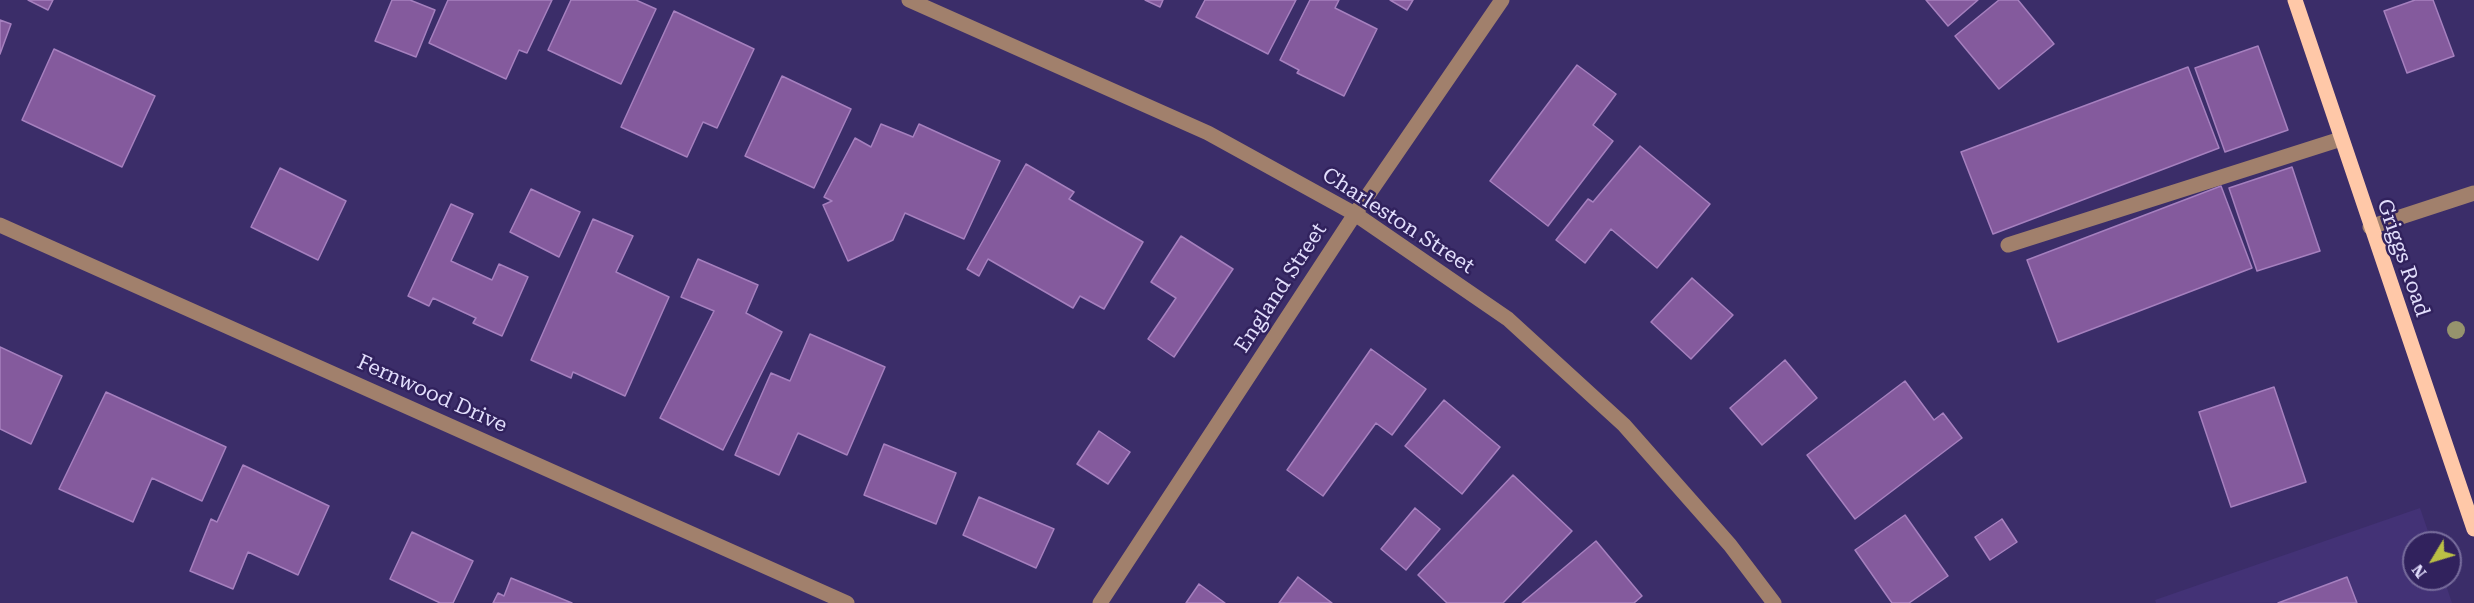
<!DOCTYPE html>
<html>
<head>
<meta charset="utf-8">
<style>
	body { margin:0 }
	#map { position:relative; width:2474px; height:603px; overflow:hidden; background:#3b2d69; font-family:"Roboto Serif",serif }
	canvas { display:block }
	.north { position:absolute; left:2402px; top:531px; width:60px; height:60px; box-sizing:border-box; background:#31225d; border:2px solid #786d9d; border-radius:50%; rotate:232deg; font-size:16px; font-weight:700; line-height:24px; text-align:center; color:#e2defc }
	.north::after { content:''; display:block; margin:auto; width:21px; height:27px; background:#bbc045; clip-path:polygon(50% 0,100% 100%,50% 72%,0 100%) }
</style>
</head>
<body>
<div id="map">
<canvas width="2474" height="603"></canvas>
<div class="north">N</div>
</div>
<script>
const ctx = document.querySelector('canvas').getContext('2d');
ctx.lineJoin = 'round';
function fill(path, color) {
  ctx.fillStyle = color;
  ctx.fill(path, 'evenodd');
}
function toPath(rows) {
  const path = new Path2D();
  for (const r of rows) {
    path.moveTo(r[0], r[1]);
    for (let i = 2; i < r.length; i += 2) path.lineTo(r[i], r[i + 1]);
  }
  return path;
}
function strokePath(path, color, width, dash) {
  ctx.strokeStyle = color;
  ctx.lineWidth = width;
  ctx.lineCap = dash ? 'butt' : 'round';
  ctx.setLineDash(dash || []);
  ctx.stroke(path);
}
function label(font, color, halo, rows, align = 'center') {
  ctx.font = font + ' "Roboto Serif",serif';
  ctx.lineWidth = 5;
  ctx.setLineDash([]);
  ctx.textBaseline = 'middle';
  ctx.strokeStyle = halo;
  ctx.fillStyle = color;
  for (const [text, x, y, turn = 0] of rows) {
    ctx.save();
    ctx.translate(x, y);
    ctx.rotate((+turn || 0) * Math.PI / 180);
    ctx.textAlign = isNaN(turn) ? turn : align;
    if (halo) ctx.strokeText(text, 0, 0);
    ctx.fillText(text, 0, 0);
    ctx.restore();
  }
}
const built = toPath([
	[2420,508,2432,543,2414,543,2414,579,2444,579,2452,603,2156,603,2155,600]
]);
const building = toPath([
	[28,0,53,0,48,10,28,0],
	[392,0,410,0,435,10,416,57,375,41,392,0],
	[448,0,552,0,527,53,519,50,506,79,429,43,448,0],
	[571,0,636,0,656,9,621,84,548,50,571,0],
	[1145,0,1163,0,1160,7,1145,0],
	[1205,0,1296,0,1268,54,1196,17,1205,0],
	[1310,0,1339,0,1335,8,1377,29,1344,96,1297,73,1299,70,1280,60,1310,0],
	[1390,0,1413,0,1407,10,1390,0],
	[1926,0,1978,0,1948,26,1926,0],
	[1999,0,2018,0,2054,44,1999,89,1955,36,1999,0],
	[2415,0,2433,0,2454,56,2407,73,2384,11,2415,0],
	[674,11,754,49,717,128,703,122,687,157,621,127,674,11],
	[0,20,11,24,0,54,0,20],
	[2258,46,2288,130,2225,152,2195,68,2258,46],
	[54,49,155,96,122,167,22,120,54,49],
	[1577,65,1616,94,1593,125,1613,141,1548,226,1490,181,1577,65],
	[2188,67,2219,148,1993,234,1961,152,2188,67],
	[782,76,851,109,814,188,745,156,782,76],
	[881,124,913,137,919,124,1000,161,964,239,905,213,893,240,848,261,823,205,832,201,824,197,855,138,871,147,881,124],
	[1640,146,1710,204,1657,268,1611,229,1585,263,1556,240,1588,199,1593,202,1640,146],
	[1026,164,1074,192,1069,199,1143,242,1104,309,1080,296,1073,308,988,259,979,276,967,269,1026,164],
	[2292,167,2320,251,2257,271,2229,188,2292,167],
	[280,168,346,201,318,260,251,227,280,168],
	[2221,186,2252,268,2058,342,2027,260,2221,186],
	[531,189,580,212,559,257,510,232,531,189],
	[451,204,473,214,451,261,492,280,499,264,528,277,502,336,473,323,476,318,433,298,429,306,408,296,451,204],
	[593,219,633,236,616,272,669,297,625,396,573,372,571,378,531,360,593,219],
	[1181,236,1233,269,1174,357,1148,339,1176,298,1151,282,1181,236],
	[698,259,758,285,746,313,782,332,723,450,660,418,714,311,681,297,698,259],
	[1692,278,1733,315,1691,359,1651,322,1692,278],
	[810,334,885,367,847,455,798,433,779,475,735,455,771,373,790,381,810,334],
	[0,347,62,376,31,444,0,429,0,347],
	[1371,349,1426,389,1392,435,1376,423,1323,496,1287,470,1371,349],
	[1785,360,1817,398,1762,445,1730,408,1785,360],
	[1905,381,1934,420,1943,413,1962,438,1855,519,1807,455,1905,381],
	[2274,387,2306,482,2231,507,2199,412,2274,387],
	[106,392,226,447,202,501,152,478,133,522,59,489,106,392],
	[1444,400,1500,447,1462,494,1405,446,1444,400],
	[1099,431,1130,452,1108,484,1077,464,1099,431],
	[884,444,956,473,936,524,864,495,884,444],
	[243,465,329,506,298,575,248,552,233,589,190,571,211,519,217,522,243,465],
	[1513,475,1572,531,1503,603,1447,603,1418,575,1513,475],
	[979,497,1054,529,1036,568,963,535,979,497],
	[1415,508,1440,529,1406,570,1381,549,1415,508],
	[1905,515,1948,576,1909,603,1892,603,1855,550,1905,515],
	[2002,519,2017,542,1990,560,1975,537,2002,519],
	[412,532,473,561,453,603,440,603,390,579,412,532],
	[1596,541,1642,596,1634,603,1522,603,1596,541],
	[1298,577,1332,603,1279,603,1298,577],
	[2347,577,2357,603,2278,603,2347,577],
	[511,578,572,603,493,603,498,593,504,596,511,578],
	[1199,584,1225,603,1186,603,1199,584]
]);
const minor = toPath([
	[909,0,1208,133,1355,214,1508,319,1624,425,1730,545,1774,603],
	[0,225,847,603],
	[2370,227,2474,193],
	[2008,245,2341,139],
	[1100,603,1355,214,1502,0]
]);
const major = toPath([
	[2295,0,2474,529]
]);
const trees = [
	[2456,330]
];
const streetNames = [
	["Charleston Street",1398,221,33],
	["Griggs Road",2403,258,71],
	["England Street",1281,288,-57],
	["Fernwood Drive",432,394,24]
];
fill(built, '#433276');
fill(building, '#845a9d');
strokePath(building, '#a680bf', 1.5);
strokePath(minor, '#a1806c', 15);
strokePath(major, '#ffc8a8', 15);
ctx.fillStyle = '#96936d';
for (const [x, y] of trees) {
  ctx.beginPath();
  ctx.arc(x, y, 9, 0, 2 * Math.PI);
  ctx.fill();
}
label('21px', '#e2defc', '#31225d', streetNames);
</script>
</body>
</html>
